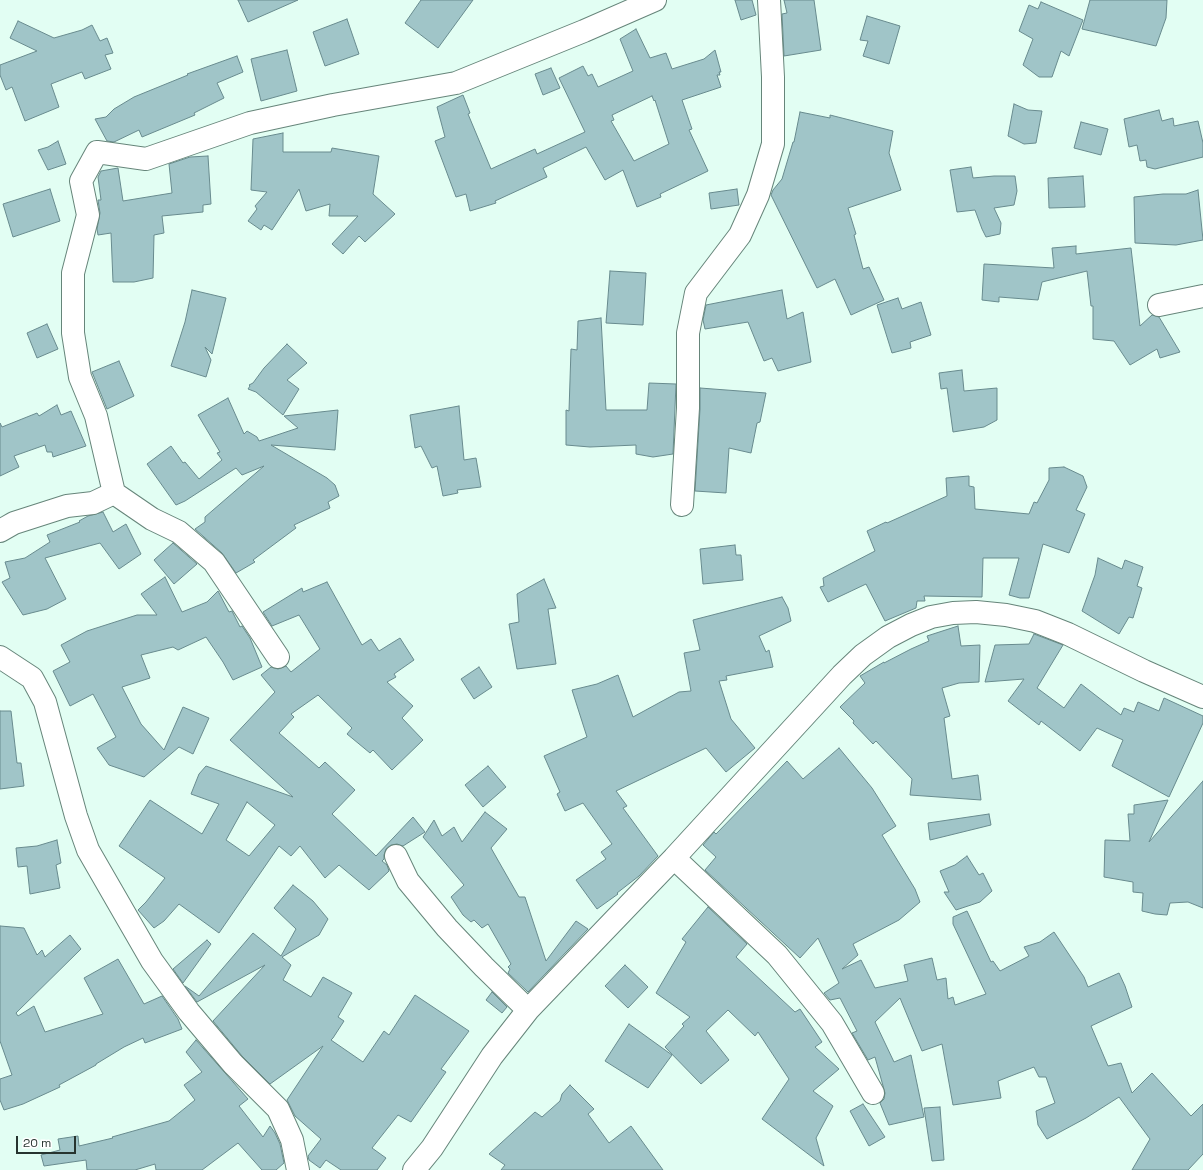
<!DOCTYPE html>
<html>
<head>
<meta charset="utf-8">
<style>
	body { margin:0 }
	#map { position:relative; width:1203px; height:1170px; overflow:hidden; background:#e2fef3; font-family:"Space Grotesk",sans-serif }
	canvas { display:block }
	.scale { position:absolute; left:16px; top:1136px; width:60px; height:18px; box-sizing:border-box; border:2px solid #27342f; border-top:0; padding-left:5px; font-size:12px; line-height:14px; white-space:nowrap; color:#27342f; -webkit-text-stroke:3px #fff; paint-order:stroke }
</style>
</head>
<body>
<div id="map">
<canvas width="1203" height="1170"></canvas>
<div class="scale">20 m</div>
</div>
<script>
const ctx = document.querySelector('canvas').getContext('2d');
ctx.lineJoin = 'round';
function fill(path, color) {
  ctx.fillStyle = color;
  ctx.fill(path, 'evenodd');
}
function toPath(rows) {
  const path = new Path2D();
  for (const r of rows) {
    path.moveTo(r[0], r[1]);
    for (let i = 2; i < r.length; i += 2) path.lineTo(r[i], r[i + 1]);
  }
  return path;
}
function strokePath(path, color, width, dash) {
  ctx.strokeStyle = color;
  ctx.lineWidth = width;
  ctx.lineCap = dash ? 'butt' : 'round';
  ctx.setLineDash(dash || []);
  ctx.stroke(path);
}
const building = toPath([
	[238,0,298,0,248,22,238,0],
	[421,0,473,0,438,48,405,23,421,0],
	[735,0,752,0,756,15,741,20,735,0],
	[784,0,814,0,821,50,784,56,782,14,787,13,784,0],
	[1090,0,1167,0,1166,18,1156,46,1082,29,1090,0],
	[1041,2,1083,20,1069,56,1061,51,1052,77,1039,77,1023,65,1033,39,1019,31,1029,5,1038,9,1041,2],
	[867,16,900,26,889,64,863,56,868,41,860,40,867,16],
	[347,19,359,54,325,66,313,32,347,19],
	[18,21,54,38,82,30,92,25,100,41,107,38,113,53,105,55,111,69,85,79,82,72,51,84,59,107,25,121,12,87,6,90,0,75,0,65,37,51,10,38,18,21],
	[636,29,650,58,666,53,672,69,704,59,715,50,721,72,719,72,720,75,717,75,721,87,682,100,692,129,689,130,708,171,660,194,661,197,637,207,623,170,605,180,586,147,543,168,547,177,495,201,496,203,470,211,466,194,456,197,435,141,445,137,437,107,463,95,470,113,468,114,491,169,535,149,537,154,585,132,559,78,583,66,588,76,592,74,598,87,633,71,620,39,636,29],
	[652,96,654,101,655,100,669,144,634,161,611,121,614,120,612,115,652,96],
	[287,50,297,91,261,101,251,59,287,50],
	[237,56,243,72,217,83,224,98,194,113,195,115,142,137,139,130,114,142,107,141,95,119,106,117,114,109,134,97,188,75,187,74,237,56],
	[551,68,560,88,543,95,535,74,551,68],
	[1014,104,1028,110,1042,111,1036,143,1024,144,1008,136,1014,104],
	[1159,110,1162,121,1173,118,1174,126,1198,121,1203,143,1203,157,1155,169,1147,167,1146,160,1140,161,1137,145,1129,147,1124,119,1159,110],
	[800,112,830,118,830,115,893,131,889,153,901,190,848,208,856,234,854,235,863,269,869,267,884,300,851,315,835,279,817,288,771,195,773,190,782,179,793,142,794,142,800,112],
	[1081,122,1108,129,1101,155,1074,148,1081,122],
	[283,133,283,152,331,152,332,148,379,156,373,194,395,214,365,242,359,236,343,254,332,244,358,216,329,216,330,204,306,211,299,189,272,230,264,225,261,230,248,221,257,209,255,206,267,192,251,190,253,139,283,133],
	[58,141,66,164,48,170,38,150,48,147,58,141],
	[208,156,211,204,203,205,203,212,162,216,164,233,154,235,153,278,134,282,113,282,111,233,98,235,97,229,100,213,98,200,101,200,98,177,101,171,118,168,123,201,172,193,169,164,190,157,208,156],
	[971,167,973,178,994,176,1015,176,1017,191,1014,205,994,208,1001,223,1000,234,986,237,982,229,975,210,957,212,950,170,971,167],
	[1083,176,1085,207,1049,208,1048,178,1083,176],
	[50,189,60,221,13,237,3,204,50,189],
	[737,189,739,205,711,209,709,193,737,189],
	[1198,190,1203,240,1176,245,1135,243,1134,197,1163,194,1186,194,1198,190],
	[1076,246,1076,254,1131,248,1140,326,1152,315,1159,317,1180,352,1160,358,1157,349,1130,365,1114,341,1093,339,1093,306,1091,306,1087,271,1042,282,1038,300,999,297,999,302,982,300,984,264,1054,268,1052,248,1076,246],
	[610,271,646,273,643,325,606,323,610,271],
	[192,290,226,298,212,354,205,347,211,360,206,377,171,366,185,322,192,290],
	[782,290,787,319,803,312,811,362,778,371,772,358,764,361,748,322,705,329,703,320,706,305,782,290],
	[898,298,902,309,921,302,931,335,910,342,911,348,892,353,877,305,898,298],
	[601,318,606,410,647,410,649,383,676,384,673,454,653,457,636,454,636,445,590,447,566,445,566,410,569,411,571,349,577,350,578,321,601,318],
	[47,324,58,349,37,358,27,333,47,324],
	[287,344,307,363,287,380,299,389,283,415,256,392,248,389,250,386,249,385,253,383,264,368,287,344],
	[119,361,134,396,107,409,92,372,119,361],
	[962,370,964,391,997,388,997,420,984,427,953,432,947,388,941,389,939,373,962,370],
	[700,388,766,393,760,422,757,423,751,453,729,448,726,493,695,491,700,409,700,388],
	[228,398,244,434,247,431,257,437,259,441,298,428,284,416,338,410,335,450,271,445,327,478,335,485,339,496,328,502,330,508,294,525,296,528,253,560,255,562,236,573,222,553,195,529,205,522,205,517,264,466,242,475,236,468,185,501,176,505,147,464,171,446,183,463,185,462,199,479,222,460,217,453,220,452,198,415,228,398],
	[57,405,61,415,71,411,86,446,53,457,52,452,47,452,45,445,14,456,19,467,0,476,0,423,2,427,37,413,39,416,57,405],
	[459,406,464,460,476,458,481,487,457,490,458,493,443,496,437,466,432,468,421,446,415,448,410,415,459,406],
	[1064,467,1083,476,1087,487,1076,510,1085,514,1069,553,1043,544,1029,598,1020,598,1009,595,1019,558,983,558,982,597,924,596,925,601,917,601,916,608,885,621,866,584,828,602,820,587,824,586,823,578,875,551,867,531,886,522,887,523,947,496,946,478,969,476,969,486,974,487,975,509,1029,514,1034,502,1037,503,1049,480,1049,468,1064,467],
	[103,512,113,532,126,524,141,554,119,569,100,543,45,558,66,599,47,609,23,615,2,582,10,578,5,562,25,558,50,542,47,535,80,522,79,521,88,516,103,512],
	[173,543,197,564,174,584,154,560,173,543],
	[735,545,736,555,741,555,743,580,703,584,700,549,735,545],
	[1098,558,1122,569,1125,560,1143,567,1137,586,1142,588,1133,618,1129,617,1119,634,1082,611,1095,575,1098,558],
	[165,577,182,612,207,602,218,591,229,612,232,611,240,627,242,626,250,638,262,667,233,680,223,662,206,637,178,650,173,647,141,655,150,678,122,687,141,724,164,750,183,707,209,718,193,754,179,747,144,777,109,765,97,748,116,737,93,694,70,706,53,671,70,662,61,645,87,631,137,615,157,615,141,594,165,577],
	[544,579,556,608,548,609,556,664,517,669,509,624,519,622,517,594,544,579],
	[327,582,362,645,371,639,379,651,400,638,414,660,394,674,396,677,387,682,413,706,402,718,423,740,392,770,373,750,370,753,347,734,352,728,318,695,291,714,294,717,279,733,319,768,325,762,355,790,332,814,376,856,413,817,425,832,403,846,397,844,391,845,386,849,384,855,384,859,382,861,387,865,389,871,369,890,339,865,325,878,300,846,291,856,279,846,219,933,179,904,164,921,154,928,138,910,146,902,165,878,119,846,150,800,202,834,219,804,191,794,199,774,206,766,293,797,230,740,275,692,261,675,271,667,278,669,286,666,291,672,320,649,299,615,272,626,263,612,302,588,303,592,327,582],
	[247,802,275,825,249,856,226,840,247,802],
	[782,597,788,608,791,621,759,636,766,652,769,650,773,667,726,676,727,680,719,681,731,719,755,748,726,772,706,748,616,791,627,806,623,808,658,856,639,876,617,893,618,894,597,909,576,880,606,859,601,852,612,844,583,803,565,811,557,794,560,792,544,756,587,737,572,690,597,684,618,675,633,717,679,692,691,691,684,653,700,650,693,620,782,597],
	[958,626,961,646,980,645,979,682,959,683,942,688,950,716,944,718,952,779,978,775,981,800,910,795,912,779,876,741,873,744,853,723,854,721,840,707,865,683,860,676,884,662,884,663,911,649,929,641,927,636,958,626],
	[1034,634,1063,645,1037,688,1064,708,1081,684,1121,715,1124,708,1134,712,1138,702,1159,711,1164,698,1203,716,1203,723,1169,797,1112,766,1123,740,1097,728,1080,751,1041,721,1039,725,1008,701,1024,679,985,682,995,645,1029,644,1034,634],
	[479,667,492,687,474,699,461,679,479,667],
	[0,711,11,711,17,763,21,763,24,786,0,789,0,711],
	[839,748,872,788,896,826,882,835,915,889,920,902,899,920,853,944,858,955,842,969,861,960,875,988,908,981,904,965,932,958,937,980,946,978,948,999,953,997,955,1005,986,994,953,924,953,917,967,911,991,962,993,961,1000,971,1029,956,1024,947,1040,942,1054,932,1084,977,1088,987,1119,973,1125,986,1132,1007,1091,1026,1108,1066,1121,1063,1132,1093,1152,1073,1191,1116,1203,1104,1203,1154,1188,1170,1132,1170,1150,1139,1119,1097,1086,1118,1047,1139,1038,1125,1036,1111,1055,1103,1046,1077,1039,1077,1034,1067,998,1081,1001,1098,953,1105,942,1044,922,1051,900,998,875,1022,894,1062,911,1055,924,1117,889,1125,880,1103,884,1099,885,1093,875,1057,868,1060,852,1033,857,1031,840,998,830,1000,824,993,839,983,818,938,800,958,705,870,716,857,703,845,714,832,716,834,787,761,803,779,839,748],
	[488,766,506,787,483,807,465,785,488,766],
	[1203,781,1203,908,1188,902,1170,903,1167,915,1155,914,1142,911,1143,893,1133,892,1133,882,1104,877,1105,840,1130,841,1128,814,1134,814,1134,805,1168,800,1149,842,1203,781],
	[485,812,507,829,491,848,519,897,525,897,546,961,576,921,588,929,528,992,508,973,510,969,508,967,511,964,488,924,482,928,474,920,471,922,463,915,451,897,464,885,423,837,434,820,442,836,454,827,462,842,485,812],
	[989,814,991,825,930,840,928,823,989,814],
	[57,840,61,863,56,865,60,888,30,894,27,866,18,867,16,848,37,846,57,840],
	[967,856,979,875,983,873,992,891,980,902,956,910,944,892,949,892,940,871,955,865,967,856],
	[293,885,313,901,328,919,319,935,282,957,291,965,283,980,311,997,323,977,352,993,338,1017,344,1021,333,1038,331,1040,363,1062,384,1031,389,1035,415,995,469,1031,441,1069,446,1072,411,1122,398,1115,372,1148,386,1158,377,1170,341,1170,326,1160,320,1168,309,1160,308,1156,321,1139,295,1116,287,1100,323,1046,270,1084,242,1056,213,1021,265,965,197,1002,185,986,199,996,253,933,281,956,296,929,274,908,293,885],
	[708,907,747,944,736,957,795,1012,800,1009,822,1042,815,1047,839,1069,813,1091,833,1106,816,1138,824,1166,762,1119,789,1079,758,1032,755,1036,728,1010,706,1031,729,1060,701,1084,665,1047,684,1026,682,1024,690,1017,656,993,686,942,682,939,708,907],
	[0,926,24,928,37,955,42,950,45,957,70,935,81,949,16,1013,18,1016,34,1006,45,1032,103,1014,84,978,118,959,144,1004,162,996,178,1019,182,1029,145,1043,143,1038,124,1047,96,1064,96,1065,59,1085,60,1087,23,1104,4,1110,0,1100,0,1079,12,1075,0,1041,0,926],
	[207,940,211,944,183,983,173,969,207,940],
	[625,965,648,987,628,1008,605,986,625,965],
	[492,992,507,1007,502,1013,486,1000,492,992],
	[629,1024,672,1055,648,1088,605,1061,629,1024],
	[196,1040,248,1099,239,1106,263,1137,270,1126,275,1133,280,1144,284,1163,276,1170,262,1170,238,1143,202,1170,156,1170,155,1164,135,1170,87,1170,86,1160,44,1166,41,1155,60,1150,58,1139,78,1136,79,1146,113,1138,112,1137,169,1121,195,1100,184,1085,202,1072,186,1052,196,1040],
	[570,1085,594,1109,588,1114,609,1143,631,1126,663,1170,501,1170,505,1165,489,1154,535,1112,542,1117,560,1101,562,1094,570,1085],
	[863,1104,885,1137,869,1146,850,1111,863,1104],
	[940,1107,944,1160,932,1161,924,1108,940,1107]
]);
const minor = toPath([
	[1159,305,1203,296],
	[114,493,96,416,80,377,73,333,73,273,88,215,81,181,97,152,146,159,250,123,333,105,456,83,584,31,655,0],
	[682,505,688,408,688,333,696,293,740,235,758,195,773,144,773,77,769,0],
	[0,531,14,523,67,506,93,503,114,493,152,519,179,532,214,562,278,657],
	[0,657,32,678,45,702,76,816,88,850,122,909,152,961,189,1012,233,1064,278,1109,292,1140,298,1170],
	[396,856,408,881,447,928,484,967,528,1010],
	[674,858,777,955,832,1023,873,1093],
	[414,1170,432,1148,492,1056,528,1010,674,858,842,675,863,655,888,637,911,625,931,617,953,613,976,612,1006,615,1035,621,1068,634,1144,671,1203,697]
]);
fill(building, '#a0c5c8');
strokePath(building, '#688b8e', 1);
strokePath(minor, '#66857a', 24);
strokePath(minor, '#fff', 22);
</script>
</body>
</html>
